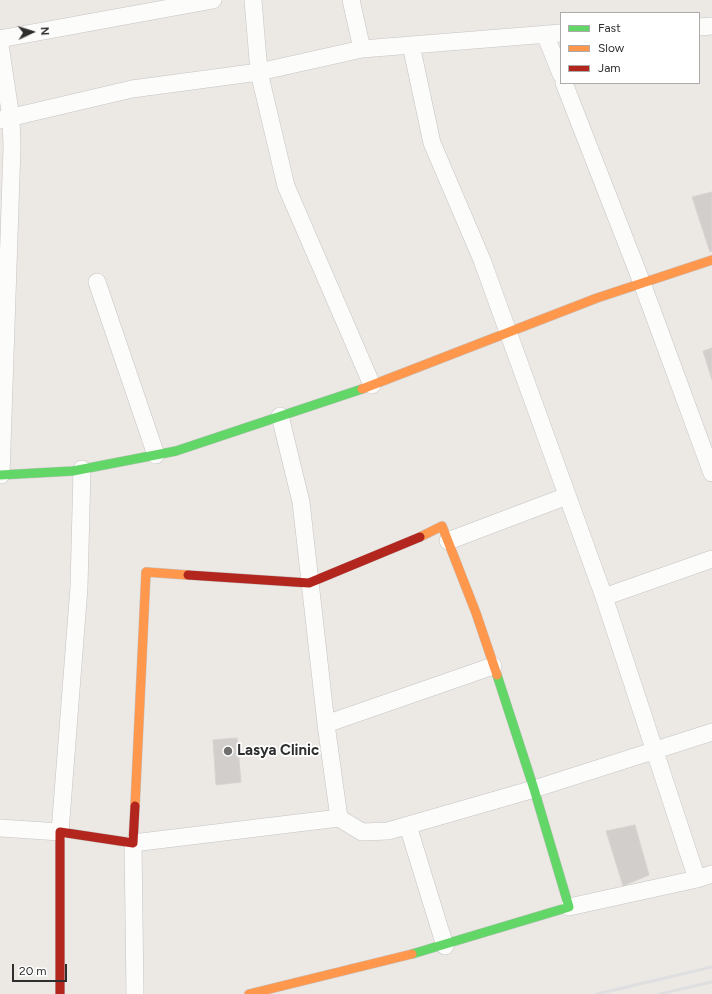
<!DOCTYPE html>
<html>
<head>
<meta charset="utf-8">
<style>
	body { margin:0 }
	#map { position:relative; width:712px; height:994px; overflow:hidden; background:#ece8e4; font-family:Figtree,sans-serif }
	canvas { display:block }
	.legend { position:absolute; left:560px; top:12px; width:140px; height:72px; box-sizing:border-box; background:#fff; border:1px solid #ababab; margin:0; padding:5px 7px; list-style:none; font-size:12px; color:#2e2e2e }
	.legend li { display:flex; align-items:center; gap:8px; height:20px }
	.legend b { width:20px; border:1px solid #ababab }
	.north { position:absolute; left:12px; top:12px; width:40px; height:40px; -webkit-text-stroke:3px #fff; paint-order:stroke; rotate:86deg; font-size:11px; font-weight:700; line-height:16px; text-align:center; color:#2e2e2e }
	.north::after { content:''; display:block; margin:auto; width:14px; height:18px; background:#2e2e2e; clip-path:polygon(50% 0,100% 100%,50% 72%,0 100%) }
	.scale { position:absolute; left:12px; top:964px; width:55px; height:18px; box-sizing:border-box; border:2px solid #2e2e2e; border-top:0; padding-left:5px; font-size:12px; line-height:14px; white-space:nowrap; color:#2e2e2e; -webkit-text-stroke:3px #fff; paint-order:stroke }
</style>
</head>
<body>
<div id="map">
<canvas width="712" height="994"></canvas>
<ul class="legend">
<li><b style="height:5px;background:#63d668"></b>Fast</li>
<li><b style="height:5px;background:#ff974d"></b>Slow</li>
<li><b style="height:5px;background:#b3261e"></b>Jam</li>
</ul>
<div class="north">N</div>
<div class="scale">20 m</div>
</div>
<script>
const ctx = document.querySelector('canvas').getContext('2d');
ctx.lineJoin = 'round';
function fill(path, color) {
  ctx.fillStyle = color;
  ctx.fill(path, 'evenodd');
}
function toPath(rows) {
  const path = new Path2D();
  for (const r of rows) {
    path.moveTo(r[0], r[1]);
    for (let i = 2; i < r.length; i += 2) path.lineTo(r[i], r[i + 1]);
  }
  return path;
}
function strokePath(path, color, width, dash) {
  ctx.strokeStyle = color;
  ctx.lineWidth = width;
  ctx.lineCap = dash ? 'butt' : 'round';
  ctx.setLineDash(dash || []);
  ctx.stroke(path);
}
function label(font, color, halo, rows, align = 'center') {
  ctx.font = font + ' Figtree,sans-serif';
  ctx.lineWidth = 3.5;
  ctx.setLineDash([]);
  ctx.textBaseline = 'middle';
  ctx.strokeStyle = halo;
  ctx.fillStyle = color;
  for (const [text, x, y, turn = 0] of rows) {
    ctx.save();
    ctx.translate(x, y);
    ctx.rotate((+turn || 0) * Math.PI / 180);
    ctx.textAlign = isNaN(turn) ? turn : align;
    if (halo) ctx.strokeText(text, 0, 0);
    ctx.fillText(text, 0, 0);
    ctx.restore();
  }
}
const building = toPath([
	[712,192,712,251,710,252,692,197,712,192],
	[712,348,712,380,703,351,712,348],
	[237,738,241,782,216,785,213,740,237,738],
	[635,825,649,875,623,886,606,831,635,825]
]);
const street = toPath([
	[253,0,259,72,286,186,372,385],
	[699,27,712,26],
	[545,34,561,74],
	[0,39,213,0],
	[0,45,11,118,12,147,1,475],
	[411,45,432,143,482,260,604,597,712,559],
	[362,49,561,33],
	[564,83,642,283,712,473],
	[0,120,132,89,259,72,362,49,351,0],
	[97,282,156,455],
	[448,541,567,496],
	[604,597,697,879,712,874],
	[326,724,493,666],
	[339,818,362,832,388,831,534,789,712,732],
	[408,826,445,946],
	[0,828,60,832,79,587,82,469],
	[569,907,697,879],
	[135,994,133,843,339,818,326,724,301,502,280,416]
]);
const fast = toPath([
	[0,475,73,471,176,451,362,389],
	[412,954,569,907,534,789,497,675]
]);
const slow = toPath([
	[362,389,597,298,712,260],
	[420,537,442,526,476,613,497,675],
	[135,806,146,572,188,575],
	[249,994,412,954]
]);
const jam = toPath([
	[188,575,309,583,420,537],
	[60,994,60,832,133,843,135,806]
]);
const rail = toPath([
	[597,994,712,967],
	[660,994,712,982]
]);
const markers = [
	[228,751,5,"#706f6e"]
];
const poiNames = [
	["Lasya Clinic",237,751]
];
fill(building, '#d1cecb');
strokePath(building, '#d7d4d0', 1);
strokePath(street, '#c5c4c5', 18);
strokePath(fast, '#c5c4c5', 10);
strokePath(slow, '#c5c4c5', 10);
strokePath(jam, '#c5c4c5', 10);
strokePath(street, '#fcfcfb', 17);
strokePath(fast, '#63d668', 9);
strokePath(slow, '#ff974d', 9);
strokePath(jam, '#b3261e', 9);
strokePath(rail, '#dfdfe1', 3);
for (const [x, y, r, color] of markers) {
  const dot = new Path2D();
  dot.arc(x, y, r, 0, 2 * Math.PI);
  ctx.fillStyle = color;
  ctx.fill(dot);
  strokePath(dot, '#fff', 1.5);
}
label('bold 15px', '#2e2e2e', '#fff', poiNames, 'left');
</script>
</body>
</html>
